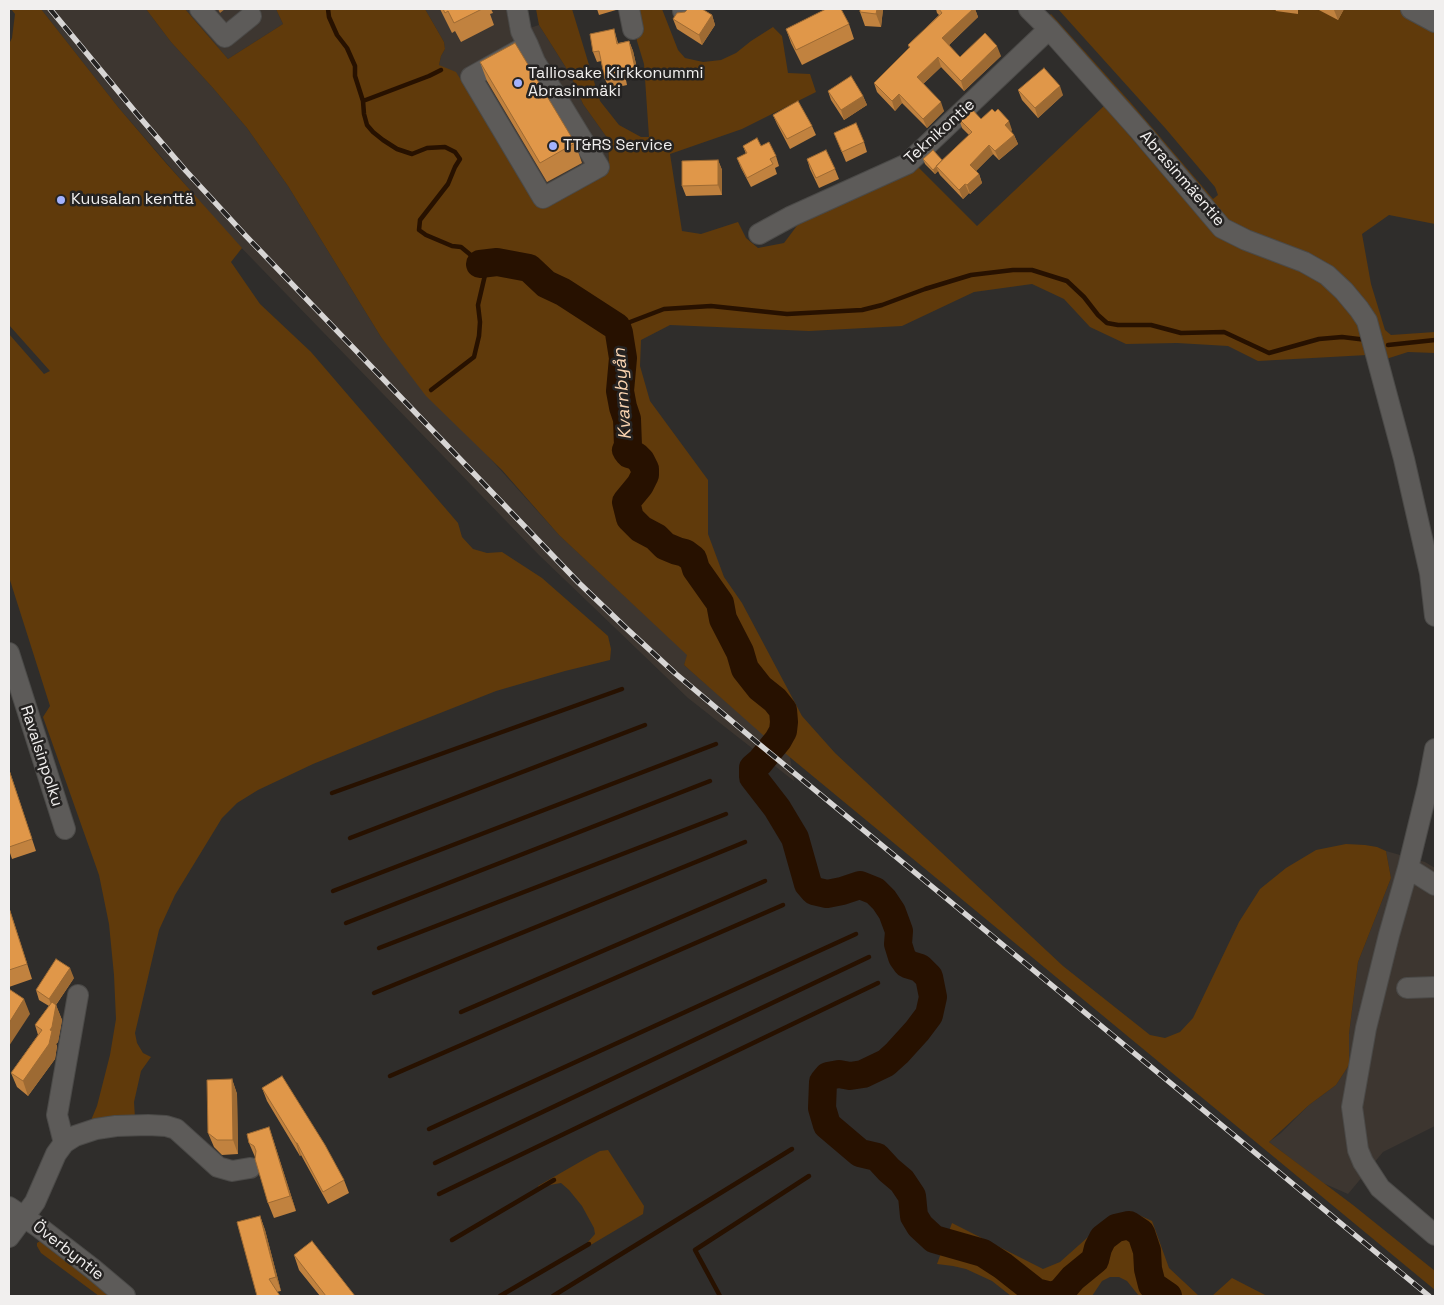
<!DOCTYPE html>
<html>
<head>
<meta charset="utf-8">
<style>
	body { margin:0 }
	#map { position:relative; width:1444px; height:1305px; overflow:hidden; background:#2f2d2b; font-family:"Space Grotesk",sans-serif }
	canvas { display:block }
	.frame { position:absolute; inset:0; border:10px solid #f1efee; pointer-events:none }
</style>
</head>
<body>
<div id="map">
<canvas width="1444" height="1305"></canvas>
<div class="frame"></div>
</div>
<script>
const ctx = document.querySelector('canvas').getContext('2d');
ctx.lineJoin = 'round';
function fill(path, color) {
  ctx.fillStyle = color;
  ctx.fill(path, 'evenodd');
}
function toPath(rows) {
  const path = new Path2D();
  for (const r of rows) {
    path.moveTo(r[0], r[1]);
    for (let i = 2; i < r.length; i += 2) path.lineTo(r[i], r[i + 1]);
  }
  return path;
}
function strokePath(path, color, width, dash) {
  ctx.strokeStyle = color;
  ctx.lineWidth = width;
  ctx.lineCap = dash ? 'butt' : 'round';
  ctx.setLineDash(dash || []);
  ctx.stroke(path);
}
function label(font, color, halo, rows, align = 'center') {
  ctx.font = font + ' "Space Grotesk",sans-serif';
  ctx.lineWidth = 5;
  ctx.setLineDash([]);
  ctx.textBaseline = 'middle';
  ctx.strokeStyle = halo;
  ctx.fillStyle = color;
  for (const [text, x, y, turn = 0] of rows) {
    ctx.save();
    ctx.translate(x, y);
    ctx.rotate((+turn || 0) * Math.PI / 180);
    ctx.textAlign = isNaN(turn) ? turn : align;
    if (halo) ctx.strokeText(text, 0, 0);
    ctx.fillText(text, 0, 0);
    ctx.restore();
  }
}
const built = toPath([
	[41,9,146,9,171,42,213,88,247,128,288,186,381,337,559,535,688,655,684,665,790,757,794,781,688,698,539,555,229,235,118,107],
	[185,9,276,9,283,24,228,59],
	[425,9,506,9,511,34,539,25,570,74,583,104,608,139,609,169,537,206,439,65,441,56,445,49,444,42],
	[1386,851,1425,862,1435,868,1435,1126,1383,1152,1348,1194,1323,1183,1269,1142,1281,1133,1309,1105,1336,1085,1349,1065,1349,1034,1358,962,1391,878]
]);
const green = toPath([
	[11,9,41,9,118,107,165,162,242,248,231,262,260,304,311,352,458,523,462,537,473,549,487,553,502,552,542,578,608,636,611,649,610,660,565,671,496,691,387,734,313,764,258,790,237,803,222,818,175,895,159,930,135,1033,137,1043,143,1053,151,1057,141,1071,134,1102,135,1118,89,1125,97,1106,110,1055,116,1019,114,975,109,924,99,875,43,717,50,706,9,577,9,334,44,374,50,371,9,325,9,44,12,38,15,14],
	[146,9,185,9,228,59,283,24,276,9,425,9,444,42,445,49,441,56,439,65,456,72,538,206,609,168,608,139,583,104,570,74,539,25,536,9,572,9,600,101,619,125,641,137,649,137,644,64,637,41,631,9,662,9,678,50,685,58,703,62,721,60,736,53,751,41,773,27,782,36,788,73,810,74,816,92,742,129,670,154,682,231,701,234,738,222,746,238,758,248,784,243,802,219,917,166,977,226,1104,106,1196,213,1208,204,1048,17,1051,14,1131,103,1213,199,1218,195,1215,187,1166,129,1058,9,1435,9,1435,224,1389,215,1362,234,1371,284,1385,330,1391,335,1435,332,1435,353,1408,352,1383,360,1367,355,1258,361,1228,346,1177,343,1126,344,1090,327,1064,299,1032,284,974,292,902,326,809,331,670,325,641,340,640,366,650,401,708,480,708,534,724,577,742,603,802,716,835,753,1063,966,1150,1035,1165,1038,1180,1032,1193,1018,1239,922,1260,889,1286,868,1316,850,1346,844,1365,845,1377,847,1386,851,1391,878,1358,962,1349,1034,1349,1065,1336,1085,1309,1105,1269,1142,1353,1205,1435,1271,1435,1290,763,735,684,665,687,655,559,535,502,470,426,396,381,337,288,186,247,128,213,88,171,42],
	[608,1150,644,1206,643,1214,589,1246,588,1242,595,1234,594,1228,582,1206,569,1190,561,1183,550,1185,539,1190,538,1186,585,1159,600,1151],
	[1130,1211,1152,1221,1169,1268,1199,1296,1139,1296,1127,1281,1119,1277,1110,1277,1102,1281,1092,1296,1011,1296,992,1281,966,1269,953,1266,937,1264,952,1223,1043,1269,1060,1262,1106,1221],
	[40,1241,114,1296,99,1296,41,1253,37,1246,37,1243],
	[1232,1278,1267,1296,1212,1296]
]);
const stream = toPath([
	[328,9,329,17,337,35,347,48,355,66,355,76,363,101,364,114,367,125,373,132,383,140,397,149,412,154,427,148,445,147,455,152,460,159,455,167,448,184,420,220,419,230,426,235,452,246,461,247,472,256,480,264,485,275,478,305,480,322,479,336,474,357,431,390],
	[363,101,429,76,441,70],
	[617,327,664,309,711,306,787,314,862,310,882,305,925,289,971,275,1013,270,1032,270,1067,281,1084,297,1098,315,1107,323,1118,325,1151,325,1181,333,1224,332,1269,353,1319,339,1342,337,1367,340],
	[1388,345,1435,340],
	[332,793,622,689],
	[350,838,645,725],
	[333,891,716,744],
	[346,923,710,781],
	[379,948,726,814],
	[374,993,745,842],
	[461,1012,765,881],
	[390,1076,783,905],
	[429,1129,856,934],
	[435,1163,869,957],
	[439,1194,878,983],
	[452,1240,554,1180],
	[500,1296,589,1244],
	[553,1296,792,1149],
	[720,1296,695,1250,809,1176]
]);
const river = toPath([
	[480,264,497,262,529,268,546,284,563,292,617,327,619,333,623,358,620,391,623,407,627,419,628,446,626,450,629,454,636,456,641,461,645,469,645,475,640,485,626,502,630,518,641,529,656,537,665,546,677,551,685,553,693,559,696,569,720,603,723,619,740,652,745,669,760,688,775,700,783,710,784,722,783,731,778,740,760,762,753,768,753,777,777,808,795,838,808,884,814,891,827,894,842,891,860,885,875,891,884,900,892,912,899,931,898,944,902,957,907,964,920,968,929,977,933,997,929,1015,917,1031,897,1053,886,1063,863,1074,850,1076,839,1074,828,1076,823,1082,822,1108,827,1125,860,1153,877,1157,889,1170,902,1181,912,1196,914,1216,920,1226,934,1239,983,1253,1003,1266,1036,1292,1052,1296,1061,1292,1073,1278,1095,1260,1098,1248,1103,1238,1116,1228,1129,1225,1141,1233,1147,1251,1148,1269,1152,1285,1168,1296]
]);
const minor = toPath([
	[200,9,225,37,251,16],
	[517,9,521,31,528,45,535,62,599,167,543,198,471,77,528,45],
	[629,9,633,29],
	[1029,9,1049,29,1138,129,1222,228,1246,240,1304,262,1327,275,1344,291,1359,309,1367,321,1404,459,1430,573,1435,616],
	[1411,9,1435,22],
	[683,11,683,9],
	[759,234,792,216,907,164,1049,29],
	[9,653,65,829],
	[1435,749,1428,786,1408,868,1389,935,1366,1028,1352,1107,1358,1150,1363,1162,1380,1188,1435,1235],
	[1408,868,1435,885],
	[1407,988,1435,987],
	[64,1143,57,1115,78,995],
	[9,1207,40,1228,93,1269,125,1296],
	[9,1237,35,1202,56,1154,64,1143,75,1136,96,1129,116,1126,148,1125,166,1126,176,1129,218,1167,232,1171,250,1168]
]);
const rail = toPath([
	[50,9,137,114,186,171,245,235,579,583,627,629,676,674,759,744,1429,1296]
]);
const wall = toPath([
	[440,9,491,9,493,13,490,14,494,25,461,42,455,31,452,33],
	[597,9,616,9,616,10,599,15],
	[688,9,704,9,704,10,712,15,715,25,702,45,677,29,673,19,685,12],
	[883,9,881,27,865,26,860,12],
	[936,9,975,9,978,17,949,45,960,57,1001,56,964,91,941,67,923,84,944,111,927,128,902,103,895,111,877,92,874,83,909,48,908,45,939,15,937,13],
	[1275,9,1298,9,1298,14,1276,11],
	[1317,9,1344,9,1338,20],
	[849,24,854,39,802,65,791,43,786,29],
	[614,29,618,43,629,41,633,51,639,77,626,80,627,85,609,89,605,79,601,61,597,62,593,52],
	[480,62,575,143,582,163,547,182,487,81],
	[1018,90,1063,95,1038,118,1022,100],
	[828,91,863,96,867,105,844,120,831,100],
	[773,115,812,126,816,135,790,149,777,124],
	[959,119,981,119,1012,130,1011,131,1014,135,1018,144,999,160,993,154,976,171,979,174,982,183,970,194,969,193,963,199,940,175,938,171,935,174,925,164,923,159,943,160,969,135,962,128],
	[834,133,864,142,867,152,846,162],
	[743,146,761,146,776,156,779,166,775,168,777,174,751,187,741,168,737,158,746,154],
	[807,159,835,169,839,179,819,188,810,169],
	[718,160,722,170,722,195,686,196,682,186],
	[9,769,36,851,12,859,9,850],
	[9,907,32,979,9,987],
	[74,978,56,1005,62,1020,58,1042,56,1044,57,1046,55,1059,28,1096,17,1087,11,1073,38,1035,35,1025,49,1006,39,1000,36,990],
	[232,1079,237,1094,238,1154,222,1155,214,1147,208,1133],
	[262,1088,344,1180,349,1193,328,1204,301,1155,300,1156,267,1101],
	[269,1127,296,1211,274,1218,268,1203,255,1157,249,1143],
	[260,1216,265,1230,281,1291,257,1296],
	[294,1255,355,1296,320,1296,299,1270]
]);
const shadedWall = toPath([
	[218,9,225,9,220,13],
	[877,9,883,9,881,27,876,14],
	[973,9,975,9,978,17,946,48,942,38],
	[1335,9,1344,9,1338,20,1334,10],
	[712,15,715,25,702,45,699,35],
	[629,41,633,51,639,77,635,68],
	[997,46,1001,56,964,91,961,81],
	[938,57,941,67,920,87,917,77],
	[1060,86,1063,95,1038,118,1035,108],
	[899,94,902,103,895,111,892,101],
	[863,96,867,105,844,120,841,110],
	[941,102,944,111,927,128,923,119],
	[1009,121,1012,130,1008,134,1005,125],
	[1014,135,1018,144,999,160,995,151],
	[989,145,993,154,973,174,970,165],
	[718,160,722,170,722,195,718,185],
	[936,166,938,171,935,174,933,170],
	[979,174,982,183,970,194,967,185],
	[965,184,969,193,963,199,959,190],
	[70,968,74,978,53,1009,49,999],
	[24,999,30,1014,9,1046,9,1023],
	[56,1005,62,1020,58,1042,56,1044,57,1046,55,1059,28,1096,23,1081,50,1030],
	[232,1079,237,1094,238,1154,233,1140],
	[269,1127,274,1142,296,1211,290,1196],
	[296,1143,297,1143,301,1155,300,1156],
	[260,1216,265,1230,281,1291,276,1277]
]);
const building = toPath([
	[443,9,482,9,454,23,448,11,445,13,443,9],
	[688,9,702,9,712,15,699,35,673,19,677,13,685,12,688,9],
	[826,9,841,9,849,24,796,50,786,29,826,9],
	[860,9,877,9,876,14,860,12,860,9],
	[939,9,973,9,942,38,960,57,985,33,997,46,961,81,938,57,917,77,941,102,923,119,899,94,892,101,874,83,910,47,908,45,942,13,939,9],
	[614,29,617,44,629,41,635,68,623,70,624,75,605,79,599,51,593,52,590,34,614,29],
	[515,43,575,143,540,163,480,62,515,43],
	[1044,68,1060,86,1035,108,1018,90,1044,68],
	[851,76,863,96,841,110,828,91,851,76],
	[798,101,812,126,787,139,773,115,798,101],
	[971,108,981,119,992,109,995,112,998,109,1009,121,1005,125,1014,135,995,151,989,145,970,165,979,174,967,185,965,184,959,190,936,166,972,132,959,119,971,108],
	[856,123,864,142,842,152,834,133,856,123],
	[757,138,761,146,769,142,776,156,770,159,773,164,747,178,737,158,747,153,743,146,757,138],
	[826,150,835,169,816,178,807,159,826,150],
	[933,150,942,160,933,170,923,159,933,150],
	[718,160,718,185,682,186,682,161,718,160],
	[9,770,32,839,9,847,9,770],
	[9,908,27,964,9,970,9,908],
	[56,959,70,968,49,999,36,990,56,959],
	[9,989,24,999,9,1023,9,989],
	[52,1002,56,1005,52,1027,50,1030,52,1031,49,1044,23,1081,11,1073,42,1030,35,1025,52,1002],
	[282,1076,325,1145,344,1180,323,1192,297,1143,296,1143,262,1088,282,1076],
	[232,1079,233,1140,217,1140,208,1133,207,1080,232,1079],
	[269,1127,290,1196,268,1203,255,1159,256,1151,254,1146,249,1143,247,1134,269,1127],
	[260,1216,276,1277,269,1279,280,1296,257,1296,237,1222,260,1216],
	[312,1241,355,1296,326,1296,294,1255,312,1241]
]);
const markers = [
	[518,83,5,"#a3b2fd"],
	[553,146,5,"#a3b2fd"],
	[61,200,5,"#a3b2fd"]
];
const poiNames = [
	["Talliosake Kirkkonummi",528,74],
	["Abrasinmäki",528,92],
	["TT&RS Service",563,146],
	["Kuusalan kenttä",71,200]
];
const streetNames = [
	["Teknikontie",940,132,-42],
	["Abrasinmäentie",1182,179,49],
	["Ravalsinpolku",41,756,72],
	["Överbyntie",68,1251,38]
];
const waterNames = [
	["Kvarnbyån",623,394,-94]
];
fill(built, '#3d3630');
fill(green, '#603a0b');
strokePath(stream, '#271100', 4.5);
strokePath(river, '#271100', 28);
strokePath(minor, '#4b4a48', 22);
strokePath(minor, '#5d5b59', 20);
strokePath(rail, '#d7d5d4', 5.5);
strokePath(rail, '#252322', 4, [11]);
fill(wall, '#c1823f');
fill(shadedWall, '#9d6a33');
fill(building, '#e09749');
strokePath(building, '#9d6a33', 1);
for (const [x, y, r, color] of markers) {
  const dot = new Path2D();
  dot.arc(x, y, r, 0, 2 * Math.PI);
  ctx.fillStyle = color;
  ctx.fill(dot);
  strokePath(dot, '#252322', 2);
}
label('16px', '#f1efee', '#252322', poiNames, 'left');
label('16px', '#f1efee', '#252322', streetNames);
label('italic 18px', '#f9d3af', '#252322', waterNames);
</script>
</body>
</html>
